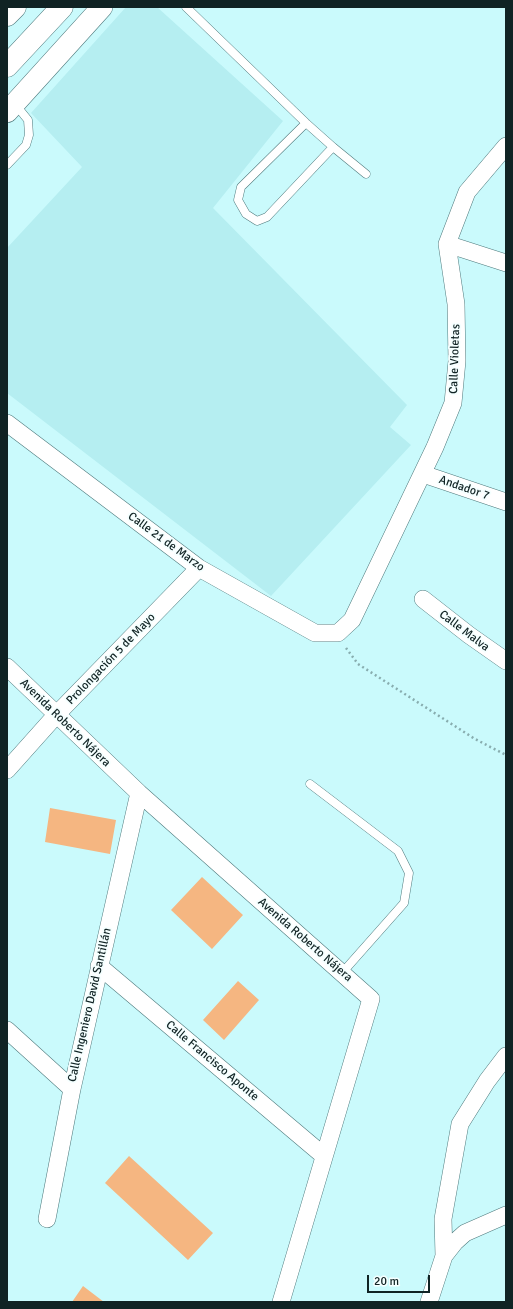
<!DOCTYPE html>
<html>
<head>
<meta charset="utf-8">
<style>
	body { margin:0 }
	#map { position:relative; width:513px; height:1309px; overflow:hidden; background:#cafafc; font-family:Signika,sans-serif }
	canvas { display:block }
	.frame { position:absolute; inset:0; border:8px solid #102324; pointer-events:none }
	.scale { position:absolute; left:367px; top:1275px; width:63px; height:18px; box-sizing:border-box; border:2px solid #102324; border-top:0; padding-left:5px; font-size:12px; line-height:14px; white-space:nowrap; color:#102324; -webkit-text-stroke:3px #f5ffff; paint-order:stroke }
</style>
</head>
<body>
<div id="map">
<canvas width="513" height="1309"></canvas>
<div class="frame"></div>
<div class="scale">20 m</div>
</div>
<script>
const ctx = document.querySelector('canvas').getContext('2d');
ctx.lineJoin = 'round';
function fill(path, color) {
  ctx.fillStyle = color;
  ctx.fill(path, 'evenodd');
}
function toPath(rows) {
  const path = new Path2D();
  for (const r of rows) {
    path.moveTo(r[0], r[1]);
    for (let i = 2; i < r.length; i += 2) path.lineTo(r[i], r[i + 1]);
  }
  return path;
}
function strokePath(path, color, width, dash) {
  ctx.strokeStyle = color;
  ctx.lineWidth = width;
  ctx.lineCap = dash ? 'butt' : 'round';
  ctx.setLineDash(dash || []);
  ctx.stroke(path);
}
function label(font, color, halo, rows, align = 'center') {
  ctx.font = font + ' Signika,sans-serif';
  ctx.lineWidth = 3.5;
  ctx.setLineDash([]);
  ctx.textBaseline = 'middle';
  ctx.strokeStyle = halo;
  ctx.fillStyle = color;
  for (const [text, x, y, turn = 0] of rows) {
    ctx.save();
    ctx.translate(x, y);
    ctx.rotate((+turn || 0) * Math.PI / 180);
    ctx.textAlign = isNaN(turn) ? turn : align;
    if (halo) ctx.strokeText(text, 0, 0);
    ctx.fillText(text, 0, 0);
    ctx.restore();
  }
}
const built = toPath([
	[126,7,157,7,283,121,213,208,407,405,390,427,411,445,271,596,7,393,7,248,82,167,31,113]
]);
const building = toPath([
	[50,808,116,820,110,854,45,842],
	[202,877,243,915,212,949,171,910],
	[238,981,259,1000,224,1040,203,1020],
	[129,1156,213,1233,188,1260,105,1183],
	[83,1286,104,1302,72,1302]
]);
const path = toPath([
	[346,648,358,664,475,739,506,755]
]);
const service = toPath([
	[186,7,306,123,333,147,366,174],
	[306,123,241,187,238,200,246,214,257,221,267,217,333,147],
	[7,165,26,145,29,135,28,120,15,104],
	[310,784,398,851,409,873,404,903,342,973]
]);
const minor = toPath([
	[447,244,506,263],
	[7,423,199,568,315,633,338,633,352,620,435,447,453,403,457,361,456,304,447,244,467,192,506,146],
	[423,474,506,502],
	[423,599,469,635,506,661],
	[7,667,139,793,371,999,281,1302],
	[7,770,57,714,199,568],
	[99,966,324,1156],
	[7,1030,72,1089],
	[47,1219,72,1089,139,793],
	[444,1256,455,1242,465,1233,506,1215],
	[429,1302,444,1256,443,1219,460,1124,487,1081,506,1056]
]);
const tertiary = toPath([
	[7,112,102,7]
]);
const secondary = toPath([
	[7,15,15,7],
	[7,66,62,7]
]);
const streetNames = [
	["Calle Violetas",455,359,-88],
	["Andador 7",464,488,19],
	["Calle 21 de Marzo",166,542,36],
	["Calle Malva",464,631,37],
	["Prolongación 5 de Mayo",111,659,-46],
	["Avenida Roberto Nájera",65,723,44],
	["Avenida Roberto Nájera",305,940,41],
	["Calle Ingeniero David Santillán",90,1005,-77],
	["Calle Francisco Aponte",212,1061,40]
];
fill(built, '#b5eef1');
fill(building, '#f5b681');
strokePath(service, '#4e797c', 9);
strokePath(minor, '#4e797c', 18);
strokePath(tertiary, '#4e797c', 22);
strokePath(secondary, '#4e797c', 23);
strokePath(path, '#88adaf', 2.5, [2, 3]);
strokePath(service, '#fff', 8);
strokePath(minor, '#fff', 17);
strokePath(tertiary, '#fff', 21);
strokePath(secondary, '#fff', 22);
label('12px', '#102324', '#f5ffff', streetNames);
</script>
</body>
</html>
